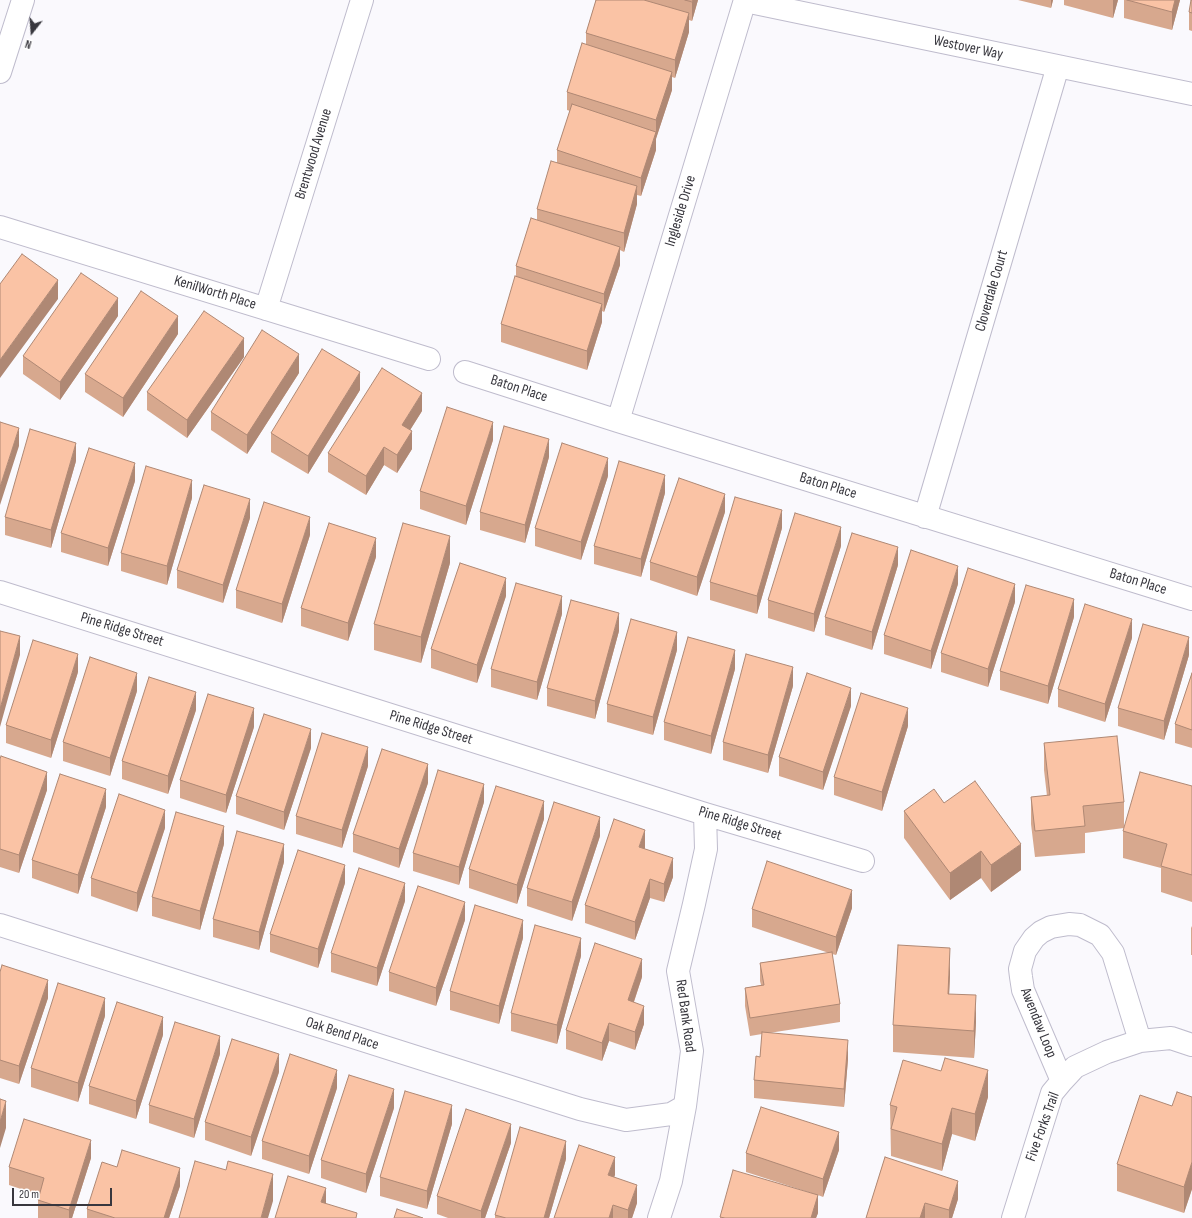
<!DOCTYPE html>
<style>
body{margin:0}
#map{position:relative;width:1192px;height:1218px;overflow:hidden;background:#faf9fd;font-family:"Sofia Sans Condensed",sans-serif}
canvas{display:block}
.north{position:absolute;left:12px;top:12px;width:40px;height:40px;-webkit-text-stroke:3px #fff;paint-order:stroke;rotate:197deg;font-size:11px;font-weight:700;line-height:16px;text-align:center;color:#38373e}
.north::after{content:'';display:block;margin:auto;width:14px;height:18px;background:#38373e;clip-path:polygon(50% 0,100% 100%,50% 72%,0 100%)}
.scale{position:absolute;left:12px;top:1188px;width:100px;height:18px;box-sizing:border-box;border:2px solid #38373e;border-top:0;padding-left:5px;font-size:12px;line-height:14px;white-space:nowrap;color:#38373e;-webkit-text-stroke:3px #fff;paint-order:stroke}
</style>
<div id="map">
<canvas width="1192" height="1218"></canvas>
<div class="north">N</div>
<div class="scale">20 m</div>
</div>
<script>
const ctx = document.querySelector('canvas').getContext('2d');
ctx.lineJoin = 'round';
function shape(rows) {
  const path = new Path2D();
  for (const r of rows) {
    path.moveTo(r[0], r[1]);
    for (let i = 2; i < r.length; i += 2) path.lineTo(r[i], r[i + 1]);
  }
  return path;
}
function trace(path, color, width, dash) {
  ctx.strokeStyle = color;
  ctx.lineWidth = width;
  ctx.lineCap = dash ? 'butt' : 'round';
  ctx.setLineDash(dash || []);
  ctx.stroke(path);
}
function fillPath(path, color) {
  ctx.fillStyle = color;
  ctx.fill(path, 'evenodd');
}
function drawText(font, color, halo, rows, align = 'center') {
  ctx.font = font + ' "Sofia Sans Condensed",sans-serif';
  ctx.lineWidth = 4;
  ctx.setLineDash([]);
  ctx.textBaseline = 'middle';
  ctx.strokeStyle = halo;
  ctx.fillStyle = color;
  for (const [text, x, y, turn = 0] of rows) {
    ctx.save();
    ctx.translate(x, y);
    ctx.rotate((+turn || 0) * Math.PI / 180);
    ctx.textAlign = isNaN(turn) ? turn : align;
    if (halo) ctx.strokeText(text, 0, 0);
    ctx.fillText(text, 0, 0);
    ctx.restore();
  }
}
const minor = shape([
 [745,1,1192,94],
 [0,72,23,0],
 [0,227,429,359],
 [266,309,362,0],
 [465,372,618,421,1192,599],
 [618,421,745,0],
 [925,517,1058,66],
 [0,592,705,814,863,861],
 [0,925,580,1109,626,1120,671,1114,685,1106],
 [1062,1081,1023,990,1021,977,1020,969,1025,951,1034,938,1041,932,1051,927,1069,924,1080,925,1100,935,1113,953,1140,1041],
 [659,1218,671,1181,685,1106,692,1051,678,971,694,904,706,849,705,814],
 [1013,1218,1052,1093,1062,1081,1075,1067,1107,1052,1140,1041,1171,1038,1192,1045]
]);
const wall = shape([
 [596,0,698,0,692,21,689,20,689,32,675,78,672,77,672,90,656,138,656,150,641,196,637,195,637,204,624,252,620,250,620,265,604,312,602,311,602,322,587,370,501,342,501,324,516,277,516,266,537,220,537,209,557,163,557,150,570,111,567,110,567,92,586,44,586,33],
 [1018,0,1053,0,1051,8],
 [1064,0,1118,0,1113,18,1064,5],
 [1124,0,1180,0,1172,30,1124,18],
 [1192,0,1192,31,1189,30,1189,12],
 [118,316,60,400,23,374,23,356],
 [178,334,123,417,85,392,85,374],
 [244,357,187,438,147,410,147,392],
 [299,373,247,454,211,430,211,412],
 [360,390,308,474,271,452,271,433],
 [422,411,410,430,412,449,397,473,384,465,366,495,328,472,328,453],
 [493,440,466,525,420,509,420,491],
 [549,457,525,543,480,530,480,512],
 [76,461,51,548,5,535,5,517],
 [608,476,581,560,535,546,535,528],
 [135,481,108,566,61,552,61,533],
 [665,493,641,577,594,564,594,546],
 [192,498,167,585,121,571,121,553],
 [725,512,697,596,650,580,650,562],
 [250,518,223,603,177,588,177,570],
 [782,528,757,614,710,600,710,582],
 [310,535,282,623,236,608,236,590],
 [841,546,814,632,768,618,768,600],
 [376,557,348,641,301,626,301,608],
 [450,563,421,663,374,650,374,624],
 [898,565,872,650,825,635,825,617],
 [958,584,931,669,884,654,884,635],
 [506,596,477,683,431,668,431,649],
 [1015,602,988,687,941,672,941,653],
 [562,614,537,700,491,687,491,669],
 [1074,617,1048,704,1000,690,1000,671],
 [619,631,595,719,547,706,547,688],
 [1132,638,1105,722,1058,707,1058,689],
 [677,650,653,735,607,722,607,704],
 [1189,655,1164,740,1118,726,1118,708],
 [735,669,711,754,664,740,664,722],
 [78,672,51,758,6,743,6,725],
 [1192,673,1192,748,1175,743,1175,724],
 [793,686,768,773,723,760,723,742],
 [137,691,110,776,63,761,63,742],
 [851,706,823,790,779,776,779,757],
 [196,710,168,794,122,779,122,761],
 [908,726,882,811,834,795,834,777],
 [254,727,226,813,180,798,180,780],
 [1044,743,1124,802,1124,828,1085,833,1085,853,1035,857,1031,824,1031,797,1047,796,1044,770],
 [311,748,284,830,236,814,236,796],
 [0,759,47,790,19,873,0,867],
 [368,766,342,848,296,834,296,816],
 [428,783,399,868,353,852,353,834],
 [1192,786,1192,902,1161,892,1161,868,1123,858,1123,831],
 [484,802,459,885,413,871,413,853],
 [944,803,1021,870,991,892,981,878,950,900,904,838,904,811],
 [106,807,78,894,32,878,32,860],
 [544,819,517,904,469,888,469,869],
 [165,828,137,912,91,896,91,878],
 [600,836,572,921,527,906,527,888],
 [224,844,200,930,152,916,152,897],
 [645,848,645,849,673,877,664,902,650,898,635,940,585,923,585,905],
 [284,862,259,950,213,937,213,919],
 [345,883,318,968,270,952,270,934],
 [405,901,377,986,331,972,331,953],
 [852,908,836,955,832,954,840,1004,840,1022,769,1033,848,1059,844,1107,754,1098,754,1080,760,1057,762,1034,750,1036,745,1006,745,988,761,985,760,981,760,963,829,953,752,927,752,909],
 [465,920,436,1006,389,991,389,972],
 [1192,926,1192,955,1191,955,1191,928],
 [523,938,499,1024,450,1010,450,991],
 [581,956,557,1044,511,1031,511,1013],
 [0,972,48,998,19,1084,0,1078],
 [950,975,949,994,976,1022,974,1058,893,1052,893,1025],
 [642,977,634,1002,644,1024,635,1050,609,1041,602,1061,566,1049,566,1030],
 [105,1016,78,1102,31,1087,31,1068],
 [163,1035,136,1119,89,1104,89,1086],
 [220,1054,194,1138,149,1123,149,1105],
 [279,1072,251,1156,205,1140,205,1122],
 [337,1088,309,1174,262,1159,262,1141],
 [988,1097,975,1141,952,1134,942,1171,891,1156,890,1105],
 [1192,1097,1192,1189,1184,1213,1117,1191,1117,1164,1172,1106],
 [394,1108,366,1193,321,1178,321,1160],
 [452,1124,427,1209,380,1196,380,1177],
 [511,1143,485,1218,448,1218,437,1214,437,1196],
 [839,1150,823,1197,818,1195,818,1213,816,1218,720,1218,720,1217,811,1193,746,1172,746,1153],
 [885,1157,958,1199,952,1218,866,1218],
 [91,1158,72,1218,38,1218,38,1200,39,1195,9,1185,9,1167],
 [566,1159,549,1218,495,1218,495,1215],
 [117,1167,180,1186,169,1218,87,1218,87,1209],
 [615,1175,614,1177,637,1203,632,1218,554,1218]
]);
const shadedWall = shape([
 [693,0,698,0,692,21,692,2],
 [1051,0,1053,0,1051,8],
 [1113,0,1118,0,1113,18],
 [1175,0,1180,0,1172,30,1172,12],
 [689,13,689,32,675,78,675,60],
 [672,72,672,90,656,139,656,120],
 [656,132,656,150,641,196,641,178],
 [637,186,637,204,624,252,624,233],
 [620,247,620,265,604,312,604,294],
 [58,280,58,299,0,378,0,360],
 [118,298,118,316,60,400,60,382],
 [602,304,602,322,587,370,587,351],
 [178,316,178,334,123,417,123,398],
 [244,338,244,357,187,438,187,420],
 [299,354,299,373,247,454,247,435],
 [360,372,360,390,308,474,308,456],
 [422,393,422,411,402,443,402,425],
 [493,422,493,440,466,525,466,506],
 [19,428,19,446,0,505,0,487],
 [412,431,412,449,397,473,397,455],
 [549,439,549,457,525,543,525,525],
 [76,443,76,461,51,548,51,530],
 [384,447,384,465,366,495,366,476],
 [608,458,608,476,581,560,581,542],
 [135,463,135,481,108,566,108,548],
 [665,475,665,493,641,577,641,559],
 [192,480,192,498,167,585,167,566],
 [725,494,725,512,697,596,697,577],
 [250,499,250,518,223,603,223,585],
 [782,510,782,528,757,614,757,596],
 [310,517,310,535,282,623,282,604],
 [841,527,841,546,814,632,814,614],
 [450,536,450,563,421,663,421,637],
 [376,538,376,557,348,641,348,623],
 [898,547,898,565,872,650,872,632],
 [958,566,958,584,931,669,931,651],
 [506,578,506,596,477,683,477,665],
 [1015,584,1015,602,988,687,988,669],
 [562,596,562,614,537,700,537,682],
 [1074,599,1074,617,1048,704,1048,686],
 [619,613,619,631,595,719,595,701],
 [1132,619,1132,638,1105,722,1105,704],
 [677,632,677,650,653,735,653,717],
 [20,636,20,655,0,727,0,709],
 [1189,637,1189,655,1164,740,1164,721],
 [735,650,735,669,711,754,711,736],
 [78,654,78,672,51,758,51,740],
 [793,667,793,686,768,773,768,755],
 [137,673,137,691,110,776,110,758],
 [851,688,851,706,823,790,823,772],
 [196,692,196,710,168,794,168,776],
 [254,708,254,727,226,813,226,795],
 [908,708,908,726,882,811,882,792],
 [311,729,311,748,284,830,284,812],
 [368,747,368,766,342,848,342,830],
 [428,764,428,783,399,868,399,849],
 [47,772,47,790,19,873,19,855],
 [484,784,484,802,459,885,459,867],
 [106,789,106,807,78,894,78,875],
 [544,801,544,819,517,904,517,885],
 [165,810,165,828,137,912,137,893],
 [600,817,600,836,572,921,572,902],
 [224,826,224,844,200,930,200,911],
 [645,830,645,848,639,865,639,847],
 [284,844,284,862,259,950,259,932],
 [1021,844,1021,870,991,892,991,865],
 [981,851,981,878,950,900,950,873],
 [673,858,673,877,664,902,664,884],
 [345,865,345,883,318,968,318,949],
 [650,879,650,898,635,940,635,922],
 [405,883,405,901,377,986,377,968],
 [852,890,852,908,836,955,836,937],
 [465,902,465,920,436,1006,436,988],
 [523,920,523,938,499,1024,499,1006],
 [581,938,581,956,557,1044,557,1025],
 [950,948,950,975,948,1020,948,994],
 [642,959,642,977,628,1019,628,1000],
 [48,980,48,998,19,1084,19,1066],
 [976,995,976,1022,974,1058,974,1031],
 [105,998,105,1016,78,1102,78,1083],
 [644,1006,644,1024,635,1050,635,1032],
 [163,1017,163,1035,136,1119,136,1101],
 [609,1023,609,1041,602,1061,602,1043],
 [220,1036,220,1054,194,1138,194,1119],
 [848,1040,848,1059,844,1107,844,1089],
 [279,1054,279,1072,251,1156,251,1137],
 [337,1070,337,1088,309,1174,309,1156],
 [988,1070,988,1097,975,1141,975,1114],
 [394,1089,394,1108,366,1193,366,1174],
 [6,1101,6,1128,0,1148,0,1122],
 [452,1105,452,1124,427,1209,427,1191],
 [952,1108,952,1134,942,1171,942,1144],
 [511,1124,511,1143,485,1218,481,1218,481,1211],
 [839,1132,839,1150,823,1197,823,1179],
 [91,1140,91,1158,72,1218,69,1218,69,1210],
 [566,1141,566,1159,549,1218,544,1218],
 [615,1157,615,1175,608,1193,608,1175],
 [1192,1162,1192,1189,1184,1213,1184,1187],
 [180,1168,180,1186,169,1218,164,1218],
 [273,1174,273,1201,268,1218,261,1218],
 [958,1181,958,1199,952,1218,949,1218,949,1210],
 [637,1185,637,1203,632,1218,628,1218,628,1210],
 [326,1188,326,1215,321,1202],
 [818,1195,818,1213,816,1218,811,1218],
 [925,1203,925,1218,920,1218],
 [613,1205,613,1218,609,1218]
]);
const building = shape([
 [596,0,644,0,689,13,675,60,586,33,596,0],
 [685,0,693,0,692,2,685,0],
 [1127,0,1175,0,1172,12,1127,0],
 [1191,0,1192,0,1192,13,1189,12,1191,0],
 [582,43,672,72,656,120,567,92,582,43],
 [572,104,656,132,641,178,557,150,572,104],
 [551,161,637,186,624,233,537,209,551,161],
 [531,218,620,247,604,294,516,266,531,218],
 [22,254,58,280,0,360,0,284,22,254],
 [81,273,118,298,60,382,23,356,81,273],
 [515,276,602,304,587,351,501,324,515,276],
 [141,291,178,316,123,398,85,374,141,291],
 [204,311,244,338,187,420,147,392,204,311],
 [262,330,299,354,247,435,211,412,262,330],
 [322,349,360,372,308,456,271,433,322,349],
 [382,368,422,393,402,425,412,431,397,455,384,447,366,476,328,453,382,368],
 [447,407,493,422,466,506,420,491,447,407],
 [0,422,19,428,0,487,0,422],
 [504,426,549,439,525,525,480,512,504,426],
 [30,429,76,443,51,530,5,517,30,429],
 [562,443,608,458,581,542,535,528,562,443],
 [89,448,135,463,108,548,61,533,89,448],
 [619,461,665,475,641,559,594,546,619,461],
 [146,466,192,480,167,566,121,553,146,466],
 [679,478,725,494,697,577,650,562,679,478],
 [204,485,250,499,223,585,177,570,204,485],
 [735,497,782,510,757,596,710,582,735,497],
 [264,502,310,517,282,604,236,590,264,502],
 [795,513,841,527,814,614,768,600,795,513],
 [329,523,376,538,348,623,301,608,329,523],
 [403,523,450,536,421,637,374,624,403,523],
 [852,533,898,547,872,632,825,617,852,533],
 [911,550,958,566,931,651,884,635,911,550],
 [460,563,506,578,477,665,431,649,460,563],
 [968,568,1015,584,988,669,941,653,968,568],
 [516,583,562,596,537,682,491,669,516,583],
 [1026,585,1074,599,1048,686,1000,671,1026,585],
 [571,600,619,613,595,701,547,688,571,600],
 [1085,604,1132,619,1105,704,1058,689,1085,604],
 [631,619,677,632,653,717,607,704,631,619],
 [1143,624,1189,637,1164,721,1118,708,1143,624],
 [0,631,20,636,0,709,0,631],
 [688,637,735,650,711,736,664,722,688,637],
 [33,640,78,654,51,740,6,725,33,640],
 [746,654,793,667,768,755,723,742,746,654],
 [90,657,137,673,110,758,63,742,90,657],
 [807,673,851,688,823,772,779,757,807,673],
 [1192,673,1192,730,1175,724,1192,673],
 [149,677,196,692,168,776,122,761,149,677],
 [861,693,908,708,882,792,834,777,861,693],
 [208,694,254,708,226,795,180,780,208,694],
 [264,714,311,729,284,812,236,796,264,714],
 [322,733,368,747,342,830,296,816,322,733],
 [1117,736,1124,802,1083,806,1085,826,1035,831,1031,797,1050,795,1044,743,1117,736],
 [382,749,428,764,399,849,353,834,382,749],
 [1,756,47,772,19,855,0,849,0,759,1,756],
 [438,770,484,784,459,867,413,853,438,770],
 [1140,772,1192,786,1192,875,1161,866,1167,844,1123,831,1140,772],
 [60,774,106,789,78,875,32,860,60,774],
 [975,781,1021,844,991,865,981,851,950,873,904,811,934,789,944,803,975,781],
 [496,786,544,801,517,885,469,869,496,786],
 [119,794,165,810,137,893,91,878,119,794],
 [554,802,600,817,572,902,527,888,554,802],
 [176,812,224,826,200,911,152,897,176,812],
 [614,819,645,830,639,847,673,858,664,884,650,879,635,922,585,905,614,819],
 [237,831,284,844,259,932,213,919,237,831],
 [298,850,345,865,318,949,270,934,298,850],
 [767,861,852,890,836,937,752,909,767,861],
 [359,868,405,883,377,968,331,953,359,868],
 [418,886,465,902,436,988,389,972,418,886],
 [475,905,523,920,499,1006,450,991,475,905],
 [535,925,581,938,557,1025,511,1013,535,925],
 [595,943,642,959,628,1000,644,1006,635,1032,609,1023,602,1043,566,1030,595,943],
 [898,945,950,948,948,994,976,995,974,1031,893,1025,898,945],
 [832,952,840,1004,750,1018,745,988,764,985,760,963,832,952],
 [2,965,48,980,19,1066,0,1060,0,972,2,965],
 [58,983,105,998,78,1083,31,1068,58,983],
 [117,1002,163,1017,136,1101,89,1086,117,1002],
 [175,1022,220,1036,194,1119,149,1105,175,1022],
 [762,1032,848,1040,844,1089,754,1080,756,1056,760,1057,762,1032],
 [232,1039,279,1054,251,1137,205,1122,232,1039],
 [290,1054,337,1070,309,1156,262,1141,290,1054],
 [945,1058,988,1070,975,1114,952,1108,942,1144,891,1129,897,1107,890,1105,903,1060,941,1071,945,1058],
 [349,1075,394,1089,366,1174,321,1160,349,1075],
 [405,1091,452,1105,427,1191,380,1177,405,1091],
 [1177,1092,1192,1097,1192,1162,1184,1187,1117,1164,1140,1095,1172,1106,1177,1092],
 [0,1099,6,1101,0,1122,0,1099],
 [761,1107,839,1132,823,1179,746,1153,761,1107],
 [466,1109,511,1124,481,1211,437,1196,466,1109],
 [24,1119,91,1140,69,1210,38,1200,44,1178,9,1167,24,1119],
 [520,1127,566,1141,544,1218,506,1218,495,1215,520,1127],
 [579,1145,615,1157,608,1175,637,1185,628,1210,613,1205,609,1218,554,1218,579,1145],
 [122,1150,180,1168,164,1218,115,1218,87,1209,102,1162,117,1167,122,1150],
 [885,1157,958,1181,949,1210,925,1203,920,1218,866,1218,885,1157],
 [195,1161,226,1170,228,1161,273,1174,261,1218,179,1218,195,1161],
 [733,1170,818,1195,811,1218,725,1218,720,1217,733,1170],
 [288,1176,326,1188,321,1202,357,1213,356,1218,275,1218,288,1176],
 [397,1209,423,1218,394,1218,397,1209]
]);
const streetNames = [
 ["Westover Way",968,48,12],
 ["Brentwood Avenue",314,154,-73],
 ["Ingleside Drive",681,211,-73],
 ["Cloverdale Court",992,291,-74],
 ["KenilWorth Place",215,293,17],
 ["Baton Place",519,389,18],
 ["Baton Place",828,486,17],
 ["Baton Place",1138,582,17],
 ["Pine Ridge Street",122,630,17],
 ["Pine Ridge Street",431,728,17],
 ["Pine Ridge Street",740,824,17],
 ["Red Bank Road",685,1016,82],
 ["Awendaw Loop",1038,1023,68],
 ["Oak Bend Place",342,1034,18],
 ["Five Forks Trail",1043,1127,-70]
];
trace(minor, '#bfbccd', 24);
trace(minor, '#fff', 22);
fillPath(wall, '#d7a88e');
fillPath(shadedWall, '#af8874');
fillPath(building, '#fac3a5');
trace(building, '#af8874', 1);
drawText('15px', '#38373e', '#fff', streetNames);
</script>
